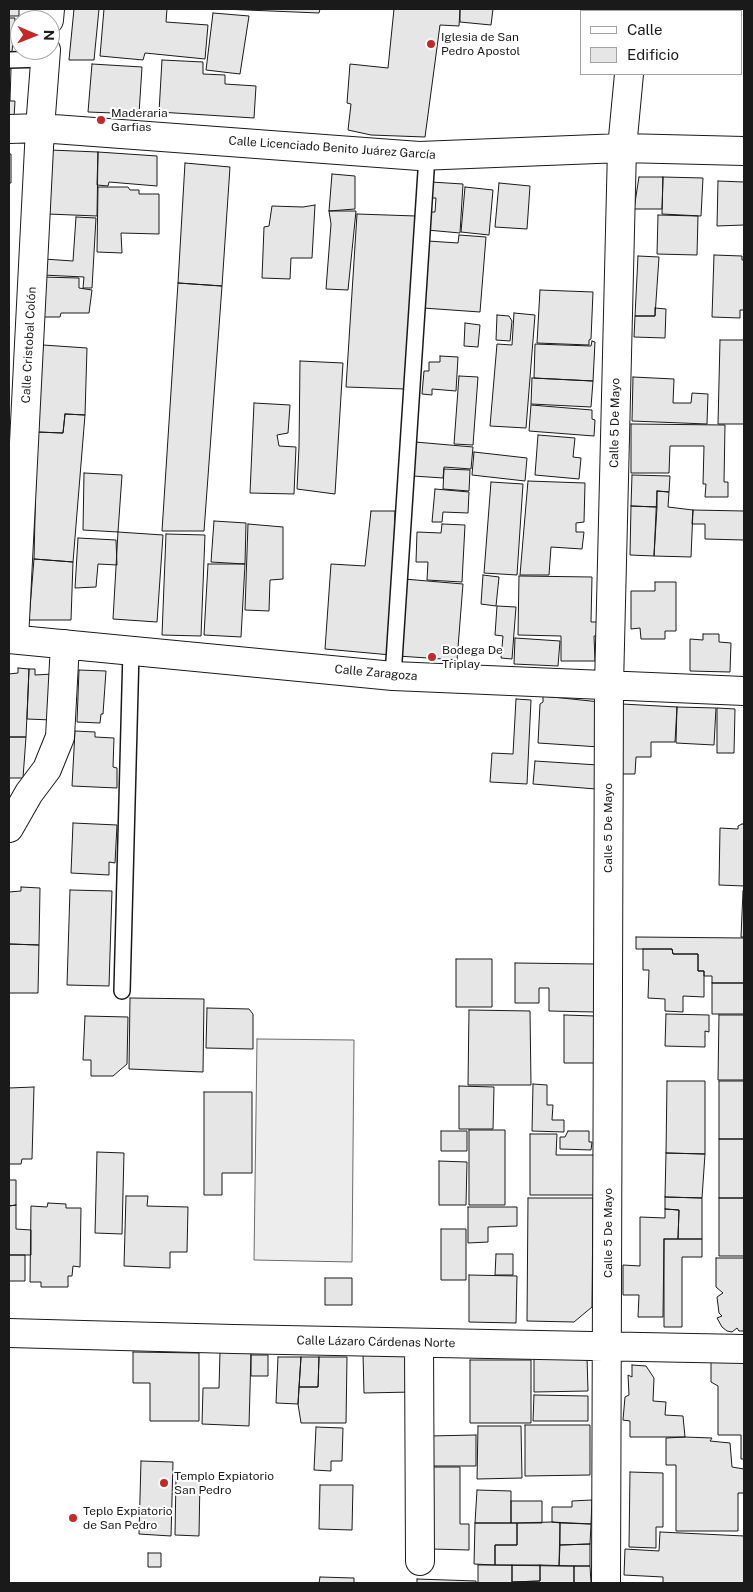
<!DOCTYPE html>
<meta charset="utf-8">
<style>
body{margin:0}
#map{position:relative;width:753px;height:1592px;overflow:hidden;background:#fff;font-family:"Public Sans",sans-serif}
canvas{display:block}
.frame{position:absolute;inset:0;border:10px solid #1a1a1a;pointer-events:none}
.legend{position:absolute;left:580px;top:10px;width:162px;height:65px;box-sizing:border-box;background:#fff;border:1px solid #a3a3a3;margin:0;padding:6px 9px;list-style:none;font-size:15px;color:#1a1a1a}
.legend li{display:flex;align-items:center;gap:10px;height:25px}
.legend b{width:25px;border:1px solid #a3a3a3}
.north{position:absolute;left:10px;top:10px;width:50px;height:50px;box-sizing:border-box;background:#fff;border:1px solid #a3a3a3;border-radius:50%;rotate:91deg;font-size:14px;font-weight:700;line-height:20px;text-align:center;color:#1a1a1a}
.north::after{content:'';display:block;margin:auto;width:18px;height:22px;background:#c62828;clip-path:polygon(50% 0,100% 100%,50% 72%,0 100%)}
</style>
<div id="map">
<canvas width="753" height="1592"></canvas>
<div class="frame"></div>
<ul class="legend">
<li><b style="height:6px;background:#fff"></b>Calle</li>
<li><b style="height:14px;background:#e6e6e6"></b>Edificio</li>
</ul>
<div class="north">N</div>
</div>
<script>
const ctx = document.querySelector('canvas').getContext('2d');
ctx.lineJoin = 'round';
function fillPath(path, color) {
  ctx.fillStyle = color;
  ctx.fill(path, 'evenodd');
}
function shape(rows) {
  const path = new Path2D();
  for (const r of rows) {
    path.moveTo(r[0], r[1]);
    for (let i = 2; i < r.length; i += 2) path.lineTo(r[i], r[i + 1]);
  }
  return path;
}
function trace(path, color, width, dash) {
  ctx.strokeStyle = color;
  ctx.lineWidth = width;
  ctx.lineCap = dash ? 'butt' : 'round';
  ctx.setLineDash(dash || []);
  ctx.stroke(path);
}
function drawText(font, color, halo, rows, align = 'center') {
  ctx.font = font + ' "Public Sans",sans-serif';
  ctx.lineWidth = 4;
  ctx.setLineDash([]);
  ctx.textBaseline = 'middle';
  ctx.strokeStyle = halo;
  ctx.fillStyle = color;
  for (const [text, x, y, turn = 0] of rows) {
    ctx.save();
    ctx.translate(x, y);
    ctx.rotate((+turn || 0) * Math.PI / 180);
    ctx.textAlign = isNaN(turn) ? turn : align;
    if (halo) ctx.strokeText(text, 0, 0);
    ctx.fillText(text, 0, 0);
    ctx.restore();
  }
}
const built = shape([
 [257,1039,354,1040,352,1262,254,1260,257,1039]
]);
const building = shape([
 [9,9,19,9,19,16,9,16,9,9],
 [74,9,99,9,94,60,69,60,74,9],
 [104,9,167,9,166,22,208,25,205,59,145,53,143,60,100,56,104,9],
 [222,9,320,9,319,13,222,9],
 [394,9,460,9,459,26,440,25,425,137,371,135,348,130,351,104,347,103,350,64,388,68,394,9],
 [460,9,493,9,491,25,460,22,460,9],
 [213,13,249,16,240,74,206,70,213,13],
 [9,18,15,18,12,52,9,52,9,18],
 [162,60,203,62,203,74,225,75,225,84,256,86,254,118,159,112,162,60],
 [92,64,142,67,139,114,88,112,92,64],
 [9,69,11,69,10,101,15,101,14,118,9,118,9,69],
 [50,150,98,152,97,216,48,214,50,150],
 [98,152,157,156,157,186,109,182,108,186,97,185,98,152],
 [9,154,11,154,11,183,9,183,9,154],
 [185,163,230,167,222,286,178,283,185,163],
 [332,174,355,176,355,209,329,211,332,174],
 [639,177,663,177,662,209,634,209,639,177],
 [663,177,703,178,701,216,662,214,663,177],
 [718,181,744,182,744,225,717,226,718,181],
 [431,182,463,184,460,233,427,230,429,212,435,212,436,198,430,198,431,182],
 [499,183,530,186,527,229,495,227,499,183],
 [98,187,128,187,130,190,139,190,139,194,159,194,159,234,121,233,122,253,97,252,98,187],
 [465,187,493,190,489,235,461,232,465,187],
 [315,205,312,258,291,258,290,279,262,278,264,227,269,226,272,206,303,207,315,205],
 [329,211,356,211,348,290,326,289,331,224,329,211],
 [357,214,416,216,405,389,346,387,357,214],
 [658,215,698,216,697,255,657,254,658,215],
 [76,217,96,218,92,288,83,288,84,277,43,275,44,259,73,261,76,217],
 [459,235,486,237,480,312,423,308,428,241,458,243,459,235],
 [714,255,742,256,742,260,744,260,744,310,740,310,740,318,712,317,714,255],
 [638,256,659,257,655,316,635,316,638,256],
 [42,277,79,278,79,288,92,290,89,313,61,313,60,317,41,317,42,277],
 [178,283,222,286,204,531,162,531,178,283],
 [540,290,593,292,591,339,589,340,589,345,537,343,540,290],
 [655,308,666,309,665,338,634,337,635,316,655,316,655,308],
 [514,313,535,315,526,428,490,426,497,344,512,345,514,313],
 [497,315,509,316,512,321,510,341,496,340,497,315],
 [465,323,480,325,478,347,464,346,465,323],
 [720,340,744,340,744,424,718,424,720,340],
 [592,341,595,342,593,381,534,378,535,344,591,346,592,341],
 [43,345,87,348,85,415,65,414,63,433,37,432,43,345],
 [440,356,458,357,456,391,432,389,432,395,422,394,424,371,429,371,429,362,440,362,440,356],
 [300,361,343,363,335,494,297,489,299,447,300,361],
 [459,376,478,377,473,445,454,444,459,376],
 [633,377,674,379,673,403,691,403,692,393,708,394,707,424,632,421,633,377],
 [532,378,593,381,591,407,531,404,532,378],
 [254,403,290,405,288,433,277,435,279,446,296,447,294,494,250,493,254,403],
 [531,405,592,410,592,419,595,420,594,436,529,431,531,405],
 [65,414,85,415,73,562,34,559,37,432,63,433,65,414],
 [631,424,725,425,724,482,728,482,728,497,705,497,706,484,703,484,704,446,670,446,669,473,631,473,631,424],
 [538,435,575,438,573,457,581,458,579,479,535,475,538,435],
 [415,442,473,447,471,469,444,467,443,478,413,476,415,442],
 [474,452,527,458,525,481,472,475,474,452],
 [444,469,470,470,469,491,443,489,444,469],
 [84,473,122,475,118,532,83,530,84,473],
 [632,475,670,476,669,492,657,491,657,507,631,506,632,475],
 [528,481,585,483,584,522,576,523,576,532,584,532,582,549,551,547,549,575,520,575,528,481],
 [491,482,523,484,517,575,484,573,491,482],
 [435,489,469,492,468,513,443,512,442,522,432,522,435,489],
 [657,491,669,492,668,507,693,510,691,557,654,556,657,491],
 [631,506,657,507,654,556,630,555,631,506],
 [693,510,744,511,744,540,705,539,705,524,692,524,693,510],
 [371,511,395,511,391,655,325,649,331,564,365,566,371,511],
 [214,521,246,523,245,564,211,562,214,521],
 [248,524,283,527,283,579,270,580,269,611,245,610,248,524],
 [442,524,465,525,462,582,427,580,428,562,416,562,417,532,441,533,442,524],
 [118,532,163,535,157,622,113,619,118,532],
 [166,534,205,535,201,636,162,635,166,534],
 [78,538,116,540,117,565,98,564,96,587,75,588,78,538],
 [34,559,73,562,71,620,29,620,34,559],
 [208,564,245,564,241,637,204,635,208,564],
 [483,575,499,577,496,606,481,604,483,575],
 [519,576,592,577,591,622,603,622,603,636,594,636,595,661,561,661,561,636,518,635,519,576],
 [404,579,463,584,457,660,398,656,404,579],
 [655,582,676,582,676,631,665,631,665,639,641,639,640,628,631,629,631,591,655,591,655,582],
 [497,606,516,607,512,659,501,658,503,636,495,635,497,606],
 [703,634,719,634,719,642,731,643,730,672,690,671,690,639,703,640,703,634],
 [515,638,560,641,558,666,514,664,515,638],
 [18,668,29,669,26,737,9,737,9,674,18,673,18,668],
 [29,669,35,669,35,675,53,674,52,720,27,719,29,669],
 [79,670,106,671,103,714,101,714,100,723,77,722,79,670],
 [543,696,600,702,600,747,538,743,540,704,543,702,543,696],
 [516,699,531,700,527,784,490,782,492,753,513,754,516,699],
 [622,704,677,707,675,742,651,742,651,757,636,757,635,774,621,774,622,704],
 [677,707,716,708,714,745,676,743,677,707],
 [717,708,735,709,734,753,717,753,717,708],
 [75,731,95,732,95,737,114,738,113,767,117,768,117,788,72,786,75,731],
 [9,737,26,737,23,778,9,778,9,737],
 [535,761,598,765,596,789,533,784,535,761],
 [73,823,117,825,115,863,109,862,109,875,71,873,73,823],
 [742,824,744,824,744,886,719,885,720,828,738,829,738,826,742,824],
 [21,887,40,888,39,945,9,944,9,892,21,891,21,887],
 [70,890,112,891,109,986,67,985,70,890],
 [743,891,744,891,744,937,741,937,743,891],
 [636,937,744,938,744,983,712,983,712,976,704,976,704,971,698,971,698,954,673,954,672,949,636,949,636,937],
 [9,944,39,945,38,993,9,993,9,944],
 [643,949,672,949,673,954,698,954,698,971,704,971,704,997,683,996,683,1012,665,1011,665,999,648,998,649,970,643,970,643,949],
 [456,959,492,959,492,1007,456,1007,456,959],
 [515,963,595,964,594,1012,549,1011,549,988,539,988,539,1003,515,1003,515,963],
 [712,983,744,983,744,1014,712,1014,712,983],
 [130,998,204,999,203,1072,129,1069,130,998],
 [207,1008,249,1009,253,1014,253,1049,206,1048,207,1008],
 [469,1010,530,1011,531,1085,468,1085,469,1010],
 [666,1014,709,1015,709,1032,705,1031,705,1047,665,1046,666,1014],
 [564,1015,595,1016,595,1063,564,1063,564,1015],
 [719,1015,744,1015,744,1080,718,1080,719,1015],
 [85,1016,128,1017,127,1064,113,1076,91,1076,91,1060,83,1060,85,1016],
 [667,1081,705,1081,705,1154,666,1153,667,1081],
 [719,1081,744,1081,744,1139,719,1139,719,1081],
 [533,1084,547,1085,547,1105,553,1105,552,1120,564,1120,564,1132,532,1131,533,1084],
 [459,1086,494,1087,493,1129,459,1129,459,1086],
 [34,1087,32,1159,22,1159,21,1164,9,1164,9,1088,34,1087],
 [204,1092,252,1092,252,1173,222,1173,222,1195,204,1195,204,1092],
 [469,1130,505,1130,505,1205,469,1205,469,1130],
 [441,1131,467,1131,467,1151,441,1151,441,1131],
 [568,1131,589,1131,589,1142,592,1142,591,1150,560,1149,560,1137,565,1137,568,1131],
 [530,1134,557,1134,556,1155,594,1155,594,1195,530,1195,530,1134],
 [719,1139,744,1139,744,1198,719,1198,719,1139],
 [97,1152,124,1153,122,1234,95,1233,97,1152],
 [666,1153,705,1154,702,1198,665,1197,666,1153],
 [439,1161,467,1162,466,1205,439,1205,439,1161],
 [9,1180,16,1180,16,1205,9,1206,9,1180],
 [126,1196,148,1196,147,1206,188,1207,187,1252,170,1252,170,1268,124,1266,126,1196],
 [665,1197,702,1198,702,1239,678,1239,679,1210,665,1209,665,1197],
 [528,1198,593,1198,592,1307,574,1322,527,1321,528,1198],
 [719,1198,744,1198,744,1256,719,1256,719,1198],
 [48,1203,66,1204,66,1208,81,1208,80,1267,73,1266,72,1276,68,1276,68,1287,41,1287,41,1282,30,1282,31,1206,47,1207,48,1203],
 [16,1205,16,1229,31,1230,31,1255,9,1255,9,1206,16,1205],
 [468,1207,517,1207,517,1226,488,1227,488,1242,468,1243,468,1207],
 [665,1209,679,1210,678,1239,664,1239,663,1317,638,1317,639,1295,623,1295,623,1265,640,1266,640,1217,665,1218,665,1209],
 [441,1229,466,1229,466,1280,441,1280,441,1229],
 [664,1239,702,1239,702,1257,682,1257,682,1327,664,1327,664,1239],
 [496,1254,513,1254,513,1275,495,1275,496,1254],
 [9,1255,25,1255,25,1281,9,1281,9,1255],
 [716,1258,744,1258,744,1331,739,1331,737,1328,732,1332,727,1331,722,1327,717,1318,722,1316,719,1313,717,1297,723,1293,716,1287,716,1258],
 [469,1275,517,1276,516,1323,469,1322,469,1275],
 [325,1278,352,1278,352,1305,325,1305,325,1278],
 [133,1352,199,1353,199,1421,150,1421,150,1383,133,1383,133,1352],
 [220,1352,251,1353,249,1426,202,1424,203,1388,219,1388,220,1352],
 [363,1354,413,1354,413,1392,364,1393,363,1354],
 [251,1355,268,1355,268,1376,251,1376,251,1355],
 [278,1357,301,1357,298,1404,276,1403,278,1357],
 [301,1357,319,1357,318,1387,299,1387,301,1357],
 [319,1357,347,1357,346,1423,301,1423,298,1404,299,1387,318,1387,319,1357],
 [587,1357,588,1391,534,1392,534,1358,587,1357],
 [470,1360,531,1360,531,1423,470,1423,470,1360],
 [711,1361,744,1362,744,1459,741,1459,741,1435,718,1435,718,1386,711,1382,711,1361],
 [632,1365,646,1366,654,1378,653,1401,666,1402,665,1415,683,1416,685,1437,630,1437,630,1421,623,1420,625,1397,629,1395,628,1375,632,1377,632,1365],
 [534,1395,588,1396,588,1421,533,1421,534,1395],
 [525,1425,590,1425,590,1475,525,1476,525,1425],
 [478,1426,521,1426,522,1478,477,1479,478,1426],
 [316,1427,343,1428,342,1461,331,1461,331,1471,314,1470,316,1427],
 [476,1435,476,1466,429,1466,429,1436,476,1435],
 [685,1437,712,1438,710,1441,730,1443,732,1467,744,1469,744,1493,738,1493,738,1531,676,1531,676,1465,666,1465,666,1438,685,1437],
 [141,1461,173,1462,171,1536,139,1534,141,1461],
 [433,1467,460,1467,460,1524,469,1524,469,1550,432,1549,433,1467],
 [630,1472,663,1473,663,1527,656,1527,656,1548,629,1547,630,1472],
 [176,1477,200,1478,199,1536,175,1535,176,1477],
 [320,1485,353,1485,352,1530,319,1529,320,1485],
 [477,1490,511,1491,511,1523,475,1523,477,1490],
 [592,1500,591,1524,552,1522,552,1507,572,1507,572,1501,592,1500],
 [511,1501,542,1501,542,1523,511,1523,511,1501],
 [552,1522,560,1523,559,1566,495,1565,495,1545,517,1545,517,1523,552,1522],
 [475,1523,517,1523,517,1545,495,1545,495,1565,474,1564,475,1523],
 [560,1523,591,1524,590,1544,560,1545,560,1523],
 [660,1532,744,1536,744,1583,663,1583,663,1577,624,1575,625,1549,659,1551,660,1532],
 [590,1544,590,1566,559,1566,560,1545,590,1544],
 [148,1553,161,1553,161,1567,148,1567,148,1553],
 [478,1565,512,1565,512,1583,478,1583,478,1565],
 [512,1565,540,1565,540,1581,512,1582,512,1565],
 [540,1565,574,1566,574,1583,512,1583,512,1582,540,1581,540,1565],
 [574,1566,590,1566,591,1583,574,1583,574,1566],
 [320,1577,354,1578,354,1583,319,1583,320,1577],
 [417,1579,476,1581,476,1583,417,1583,417,1579]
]);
const service = shape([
 [9,60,46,59],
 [393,676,427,156],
 [122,991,131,651]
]);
const minor = shape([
 [635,11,635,9],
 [49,20,50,9],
 [9,129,40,128,419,156,622,148,744,151],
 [9,639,393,676,744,691],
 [14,639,40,128,46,50],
 [9,828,29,793,47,769,60,737,65,644],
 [9,1333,233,1339,744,1349],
 [419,1343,420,1561],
 [606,1583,609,686,622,148,629,74]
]);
const markers = [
 [431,44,5,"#c62828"],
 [101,120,5,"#c62828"],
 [432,657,5,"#c62828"],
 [164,1483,5,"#c62828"],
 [73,1518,5,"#c62828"]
];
const poiNames = [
 ["Iglesia de San",441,37],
 ["Pedro Apostol",441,51],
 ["Maderaria",111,113],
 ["Garfias",111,127],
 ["Bodega De",442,650],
 ["Triplay",442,664],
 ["Templo Expiatorio",174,1476],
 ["San Pedro",174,1490],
 ["Teplo Expiatorio",83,1511],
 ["de San Pedro",83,1525]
];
const streetNames = [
 ["Calle Licenciado Benito Juárez García",332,148,4],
 ["Calle Cristobal Colón",29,345,-87],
 ["Calle 5 De Mayo",615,423,-89],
 ["Calle Zaragoza",376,673,5],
 ["Calle 5 De Mayo",608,828,-90],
 ["Calle 5 De Mayo",608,1233,-90],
 ["Calle Lázaro Cárdenas Norte",376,1342,1]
];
fillPath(built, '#ededed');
trace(built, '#6a6a6a', 1);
fillPath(building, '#e6e6e6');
trace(building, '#1a1a1a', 1);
trace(service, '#1a1a1a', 18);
trace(minor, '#1a1a1a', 30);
trace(service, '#fff', 15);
trace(minor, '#fff', 28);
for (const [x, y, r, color] of markers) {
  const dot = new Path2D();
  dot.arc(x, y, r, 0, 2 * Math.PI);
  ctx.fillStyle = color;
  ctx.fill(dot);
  trace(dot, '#fff', 2);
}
drawText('12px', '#1a1a1a', '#fff', poiNames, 'left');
drawText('12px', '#1a1a1a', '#fff', streetNames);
</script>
